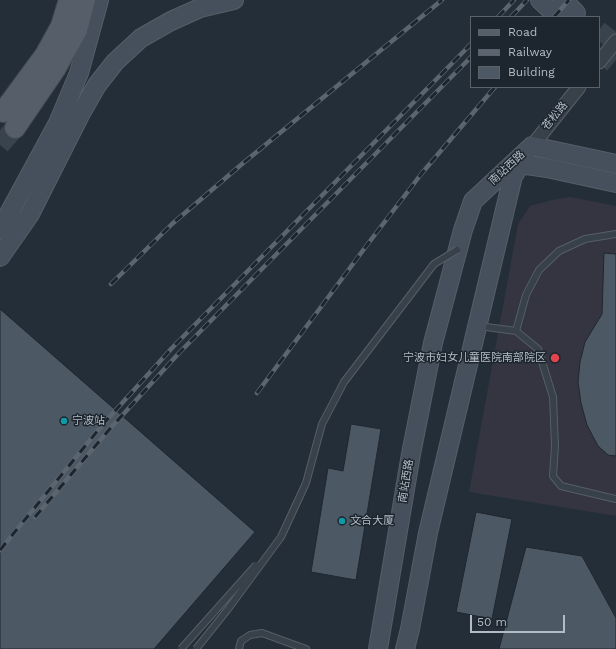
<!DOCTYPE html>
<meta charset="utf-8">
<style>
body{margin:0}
#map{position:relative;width:616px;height:649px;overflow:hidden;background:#242e39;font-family:"Work Sans",sans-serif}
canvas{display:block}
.legend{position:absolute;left:470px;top:16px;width:130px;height:72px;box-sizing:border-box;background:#1d252e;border:1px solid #59616a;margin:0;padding:5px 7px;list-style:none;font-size:12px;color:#b3bbc5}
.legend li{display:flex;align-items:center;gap:8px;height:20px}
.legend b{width:20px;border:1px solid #59616a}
.scale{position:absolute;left:470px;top:615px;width:95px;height:18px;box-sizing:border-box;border:2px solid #b3bbc5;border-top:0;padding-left:5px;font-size:12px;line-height:14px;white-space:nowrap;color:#b3bbc5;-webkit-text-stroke:3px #1d252e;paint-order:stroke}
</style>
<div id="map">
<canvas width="616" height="649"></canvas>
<ul class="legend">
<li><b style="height:5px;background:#565f69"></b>Road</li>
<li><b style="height:5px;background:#5a6570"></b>Railway</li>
<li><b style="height:11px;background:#4c5964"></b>Building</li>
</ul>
<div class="scale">50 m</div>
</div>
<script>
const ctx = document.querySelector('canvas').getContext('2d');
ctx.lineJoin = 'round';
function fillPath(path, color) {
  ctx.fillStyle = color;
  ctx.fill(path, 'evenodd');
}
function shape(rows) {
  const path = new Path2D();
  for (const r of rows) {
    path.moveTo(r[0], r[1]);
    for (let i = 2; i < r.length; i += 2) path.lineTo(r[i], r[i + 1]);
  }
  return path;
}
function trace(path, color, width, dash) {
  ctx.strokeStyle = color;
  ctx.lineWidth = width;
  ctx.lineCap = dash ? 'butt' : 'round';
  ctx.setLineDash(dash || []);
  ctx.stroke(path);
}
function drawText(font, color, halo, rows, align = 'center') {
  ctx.font = font + ' "Work Sans","Noto Sans SC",sans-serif';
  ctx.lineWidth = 3;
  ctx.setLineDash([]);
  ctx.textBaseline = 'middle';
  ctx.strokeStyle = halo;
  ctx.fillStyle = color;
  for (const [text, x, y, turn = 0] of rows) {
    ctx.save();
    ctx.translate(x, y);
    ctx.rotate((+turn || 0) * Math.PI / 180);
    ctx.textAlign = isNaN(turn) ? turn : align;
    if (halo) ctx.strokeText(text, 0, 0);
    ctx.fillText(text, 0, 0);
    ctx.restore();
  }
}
const medical = shape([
 [570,197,616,206,616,516,469,492,518,224,530,206,552,200]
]);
const building = shape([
 [604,253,616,254,616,456,608,455,598,446,587,425,581,403,578,382,580,362,585,342,602,314,604,253],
 [0,309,255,532,154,649,0,649,0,309],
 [351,424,381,429,356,580,311,572,328,468,343,471,351,424],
 [476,512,512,519,492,619,456,612,476,512],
 [526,547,582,556,616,618,616,649,499,649,526,547]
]);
const secondaryTunnel = shape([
 [599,30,616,43],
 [599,52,616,66]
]);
const primaryTunnel = shape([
 [0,145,15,128]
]);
const lane = shape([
 [479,326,516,331,538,349,553,397,555,446,553,476,561,486,616,499],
 [516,331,526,295,539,270,559,251,585,239,616,234],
 [239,649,241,641,250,635,262,633,306,649]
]);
const street = shape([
 [599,62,616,41],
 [532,146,579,87]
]);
const secondary = shape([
 [540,0,558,17],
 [563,0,576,13],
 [532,146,616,164],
 [520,164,547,168,616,183],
 [0,230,58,123,79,73,99,0],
 [0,257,30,214,81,113,97,85,115,62,141,38,171,21,200,8,234,0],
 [378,649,411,454,433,343,463,230,473,201,532,146],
 [405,649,410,629,428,533,513,176,522,162]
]);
const primary = shape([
 [3,112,45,55,61,26,69,0],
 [15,128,56,68,77,30,85,0]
]);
const rail = shape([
 [498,17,514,0],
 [511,17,527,0],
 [554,17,569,0],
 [111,284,172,224,242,164,442,0],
 [257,393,367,245,422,173,495,87],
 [35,517,108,431,179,353,471,57],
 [0,550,104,423,172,348,471,44]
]);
const laneBridge = shape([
 [181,649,256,565],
 [196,649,228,609,281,537,306,483,322,424,344,382,434,264,457,250]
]);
const markers = [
 [555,358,5,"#e0444e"],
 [64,421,4,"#0f9aa8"],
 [342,521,4,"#0f9aa8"]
];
const streetNames = [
 ["苍松路",555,116,-51],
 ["南站西路",507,168,-43],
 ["南站西路",406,481,-81]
];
const poiNames = [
 ["宁波市妇女儿童医院南部院区",546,358,"right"],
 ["宁波站",72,421],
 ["文合大厦",350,521]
];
fillPath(medical, '#343541');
fillPath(building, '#4c5964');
trace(building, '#1f2730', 1);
trace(secondaryTunnel, '#39434e', 18, [18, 9]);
trace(primaryTunnel, '#39434e', 20, [20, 10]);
trace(lane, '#565e67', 8);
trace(street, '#565e67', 15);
trace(secondary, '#565e67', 20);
trace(primary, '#414952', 22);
trace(lane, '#384049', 6);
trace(street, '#384049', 13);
trace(secondary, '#46505c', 18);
trace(primary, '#565f69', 20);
trace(rail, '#5a6570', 4.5);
trace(rail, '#1d252e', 3, [9]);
trace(laneBridge, '#565e67', 8, []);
trace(laneBridge, '#384049', 6);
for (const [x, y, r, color] of markers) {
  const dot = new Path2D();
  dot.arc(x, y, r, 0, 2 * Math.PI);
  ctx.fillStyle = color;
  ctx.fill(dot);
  trace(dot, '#1d252e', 1.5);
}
drawText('11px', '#b3bbc5', '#1d252e', streetNames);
drawText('11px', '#b3bbc5', '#1d252e', poiNames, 'left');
</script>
